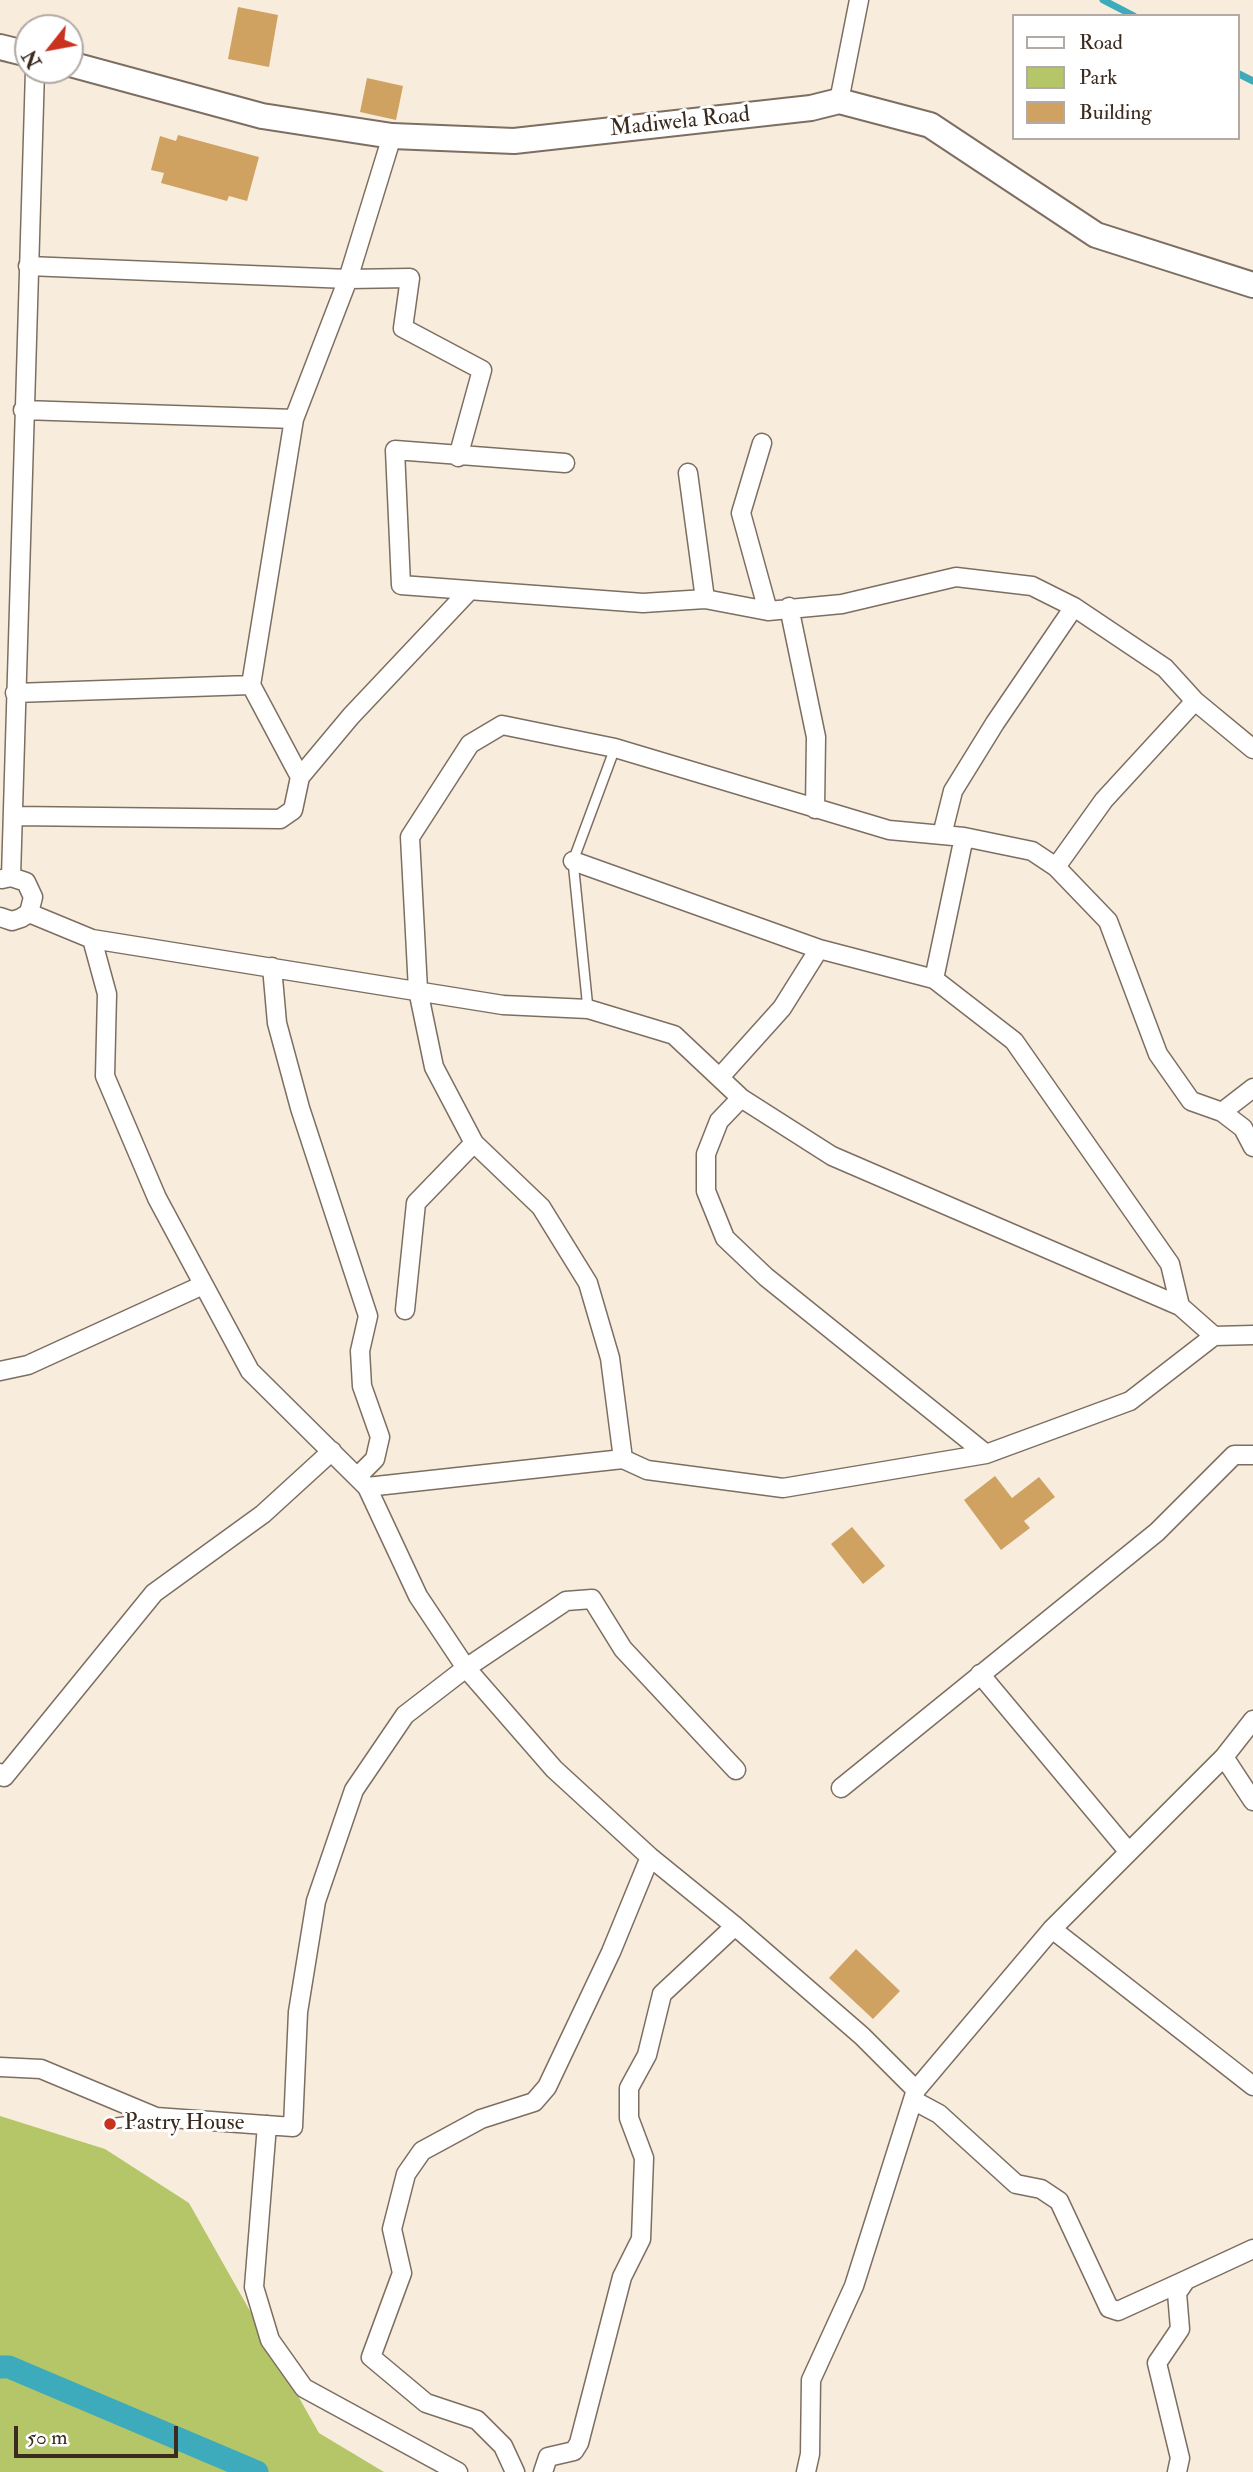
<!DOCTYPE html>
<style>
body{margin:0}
#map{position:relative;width:1253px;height:2472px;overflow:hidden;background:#f8eddd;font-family:"IM FELL Double Pica",serif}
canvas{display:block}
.legend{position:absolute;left:1012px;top:14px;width:228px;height:126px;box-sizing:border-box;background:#fff;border:2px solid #b1aaa5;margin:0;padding:9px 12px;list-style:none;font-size:21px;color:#3b2a1e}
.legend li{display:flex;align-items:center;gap:14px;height:35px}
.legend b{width:35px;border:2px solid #b1aaa5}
.north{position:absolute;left:14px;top:14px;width:70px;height:70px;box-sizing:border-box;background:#fff;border:2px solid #b1aaa5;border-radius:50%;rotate:239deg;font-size:19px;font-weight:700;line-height:28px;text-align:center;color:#3b2a1e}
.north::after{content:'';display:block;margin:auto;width:24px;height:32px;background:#c8321e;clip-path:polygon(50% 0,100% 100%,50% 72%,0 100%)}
.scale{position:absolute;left:14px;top:2426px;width:164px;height:32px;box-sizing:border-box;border:4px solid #3b2a1e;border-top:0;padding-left:9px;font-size:21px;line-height:24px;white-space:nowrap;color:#3b2a1e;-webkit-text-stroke:5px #fff;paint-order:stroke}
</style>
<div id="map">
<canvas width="1253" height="2472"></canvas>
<ul class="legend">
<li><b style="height:9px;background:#fff"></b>Road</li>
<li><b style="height:19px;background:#b5c669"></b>Park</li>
<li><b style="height:19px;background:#cfa262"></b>Building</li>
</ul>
<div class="north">N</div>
<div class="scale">50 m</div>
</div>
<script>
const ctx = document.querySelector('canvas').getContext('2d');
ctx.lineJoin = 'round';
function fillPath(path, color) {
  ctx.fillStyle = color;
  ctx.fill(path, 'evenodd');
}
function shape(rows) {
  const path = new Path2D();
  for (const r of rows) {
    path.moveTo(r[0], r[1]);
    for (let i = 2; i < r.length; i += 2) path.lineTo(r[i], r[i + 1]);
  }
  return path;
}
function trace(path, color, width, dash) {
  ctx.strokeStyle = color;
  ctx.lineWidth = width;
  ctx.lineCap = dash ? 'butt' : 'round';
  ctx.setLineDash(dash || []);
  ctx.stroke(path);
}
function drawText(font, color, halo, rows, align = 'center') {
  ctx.font = font + ' "IM FELL Double Pica",serif';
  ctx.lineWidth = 6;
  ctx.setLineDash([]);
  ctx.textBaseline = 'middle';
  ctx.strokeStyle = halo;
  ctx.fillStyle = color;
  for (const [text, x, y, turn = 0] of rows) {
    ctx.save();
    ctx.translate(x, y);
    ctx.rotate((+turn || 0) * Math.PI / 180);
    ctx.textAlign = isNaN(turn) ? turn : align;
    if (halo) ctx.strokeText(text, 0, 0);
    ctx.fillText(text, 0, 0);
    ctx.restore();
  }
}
const green = shape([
 [0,2116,105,2149,189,2203,319,2433,384,2472,0,2472]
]);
const stream = shape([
 [1103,0,1134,16],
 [1237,73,1253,81]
]);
const canal = shape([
 [0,2367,9,2367,257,2472]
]);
const building = shape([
 [238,7,278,15,269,67,228,59],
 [367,78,403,86,396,120,360,112],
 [178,135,259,157,247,201,229,196,227,201,161,183,164,173,151,170,160,136,176,141],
 [995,1476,1012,1498,1039,1477,1055,1497,1024,1521,1030,1528,1001,1550,964,1500],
 [852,1527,885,1566,863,1584,831,1544],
 [856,1949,900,1991,873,2019,829,1978]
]);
const lane = shape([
 [588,1009,573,861,615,748],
 [110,2124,150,2118]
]);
const street = shape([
 [839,101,859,0],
 [28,266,348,279,410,278,403,328,482,370,458,457],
 [23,410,294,419],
 [762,443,741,513,768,611],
 [565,463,395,450,401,585,643,603,705,599,768,611,842,604,956,577,1032,586,1074,607,1165,668,1195,701,1253,749],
 [688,473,705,599],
 [789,607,816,737,815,809],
 [15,693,251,685],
 [300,777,351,716,468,592],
 [13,816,280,819,293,810,300,777,251,685,294,419,348,279,392,136],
 [942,835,953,791,995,723,1074,607],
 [573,861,819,949,934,979,1014,1041,1170,1264,1180,1306],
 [1056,867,1104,800,1195,701],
 [11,877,35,70],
 [29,913,92,939,107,994,105,1076,157,1198,250,1371,367,1487,418,1596,466,1668,554,1769,650,1857,735,1926,862,2036,916,2090],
 [0,917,12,921,21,918,29,913,33,897,26,882,11,877,2,879],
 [92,939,503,1005,588,1009,674,1035,741,1098,832,1156,1180,1306,1214,1336,1253,1335],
 [272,967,277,1023,300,1108,368,1316,360,1351,362,1386,380,1437,375,1459,358,1476],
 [934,979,964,837],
 [720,1077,782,1008,819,949],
 [741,1098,719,1121,706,1154,706,1191,725,1238,766,1277,986,1454],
 [1222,1112,1253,1088],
 [405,1310,416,1203,474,1143],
 [0,1371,28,1365,203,1285],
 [623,1459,610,1358,588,1283,541,1207,474,1143,434,1067,418,990,410,837,470,744,502,725,615,748,889,830,964,837,1032,851,1056,867,1108,921,1158,1054,1191,1101,1222,1112,1243,1128,1253,1147],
 [367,1487,623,1459,647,1470,783,1488,986,1454,1130,1401,1214,1336],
 [980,1674,1128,1851],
 [1224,1757,1253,1801],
 [0,1773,4,1777,154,1593,263,1514,332,1451],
 [841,1788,1157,1532,1234,1455,1253,1455],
 [1052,1929,1253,2086],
 [0,2067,41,2069,156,2117,293,2127,298,2012,316,1901,354,1790,405,1715,466,1668,566,1601,592,1599,623,1649,736,1770],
 [913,2100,939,2114,1016,2184,1041,2189,1059,2201,1109,2308,1118,2311,1186,2280],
 [267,2125,254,2287,270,2340,304,2388,458,2472],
 [515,2472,503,2446,477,2420,426,2403,371,2357,402,2273,392,2229,406,2174,422,2151,481,2119,534,2102,547,2087,611,1952,650,1857],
 [543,2472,548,2457,574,2451,579,2443,622,2277,641,2239,644,2158,629,2118,629,2088,647,2055,662,1994,735,1926],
 [806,2472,810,2454,811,2380,854,2286,916,2090,1052,1929,1224,1757,1253,1720],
 [1177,2472,1180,2458,1157,2363,1180,2329,1177,2293,1186,2280,1253,2249]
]);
const secondary = shape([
 [0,47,28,54],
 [70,64,262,116,392,136,514,141,811,108,839,101,930,125,1096,235,1253,285]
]);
const markers = [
 [110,2124,7,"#c8321e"]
];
const streetNames = [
 ["Madiwela Road",680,123,-6]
];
const poiNames = [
 ["Pastry House",124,2124]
];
fillPath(green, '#b5c669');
trace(stream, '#3dabbb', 7);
trace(canal, '#3dabbb', 23);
fillPath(building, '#cfa262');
trace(lane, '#7d6e61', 12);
trace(street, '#7d6e61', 21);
trace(secondary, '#7d6e61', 28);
trace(lane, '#fff', 9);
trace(street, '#fff', 18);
trace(secondary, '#fff', 24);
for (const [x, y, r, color] of markers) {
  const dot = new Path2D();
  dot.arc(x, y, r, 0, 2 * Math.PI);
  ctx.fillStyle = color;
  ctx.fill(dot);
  trace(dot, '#fff', 2.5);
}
drawText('23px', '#3b2a1e', '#fff', streetNames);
drawText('23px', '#3b2a1e', '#fff', poiNames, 'left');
</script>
